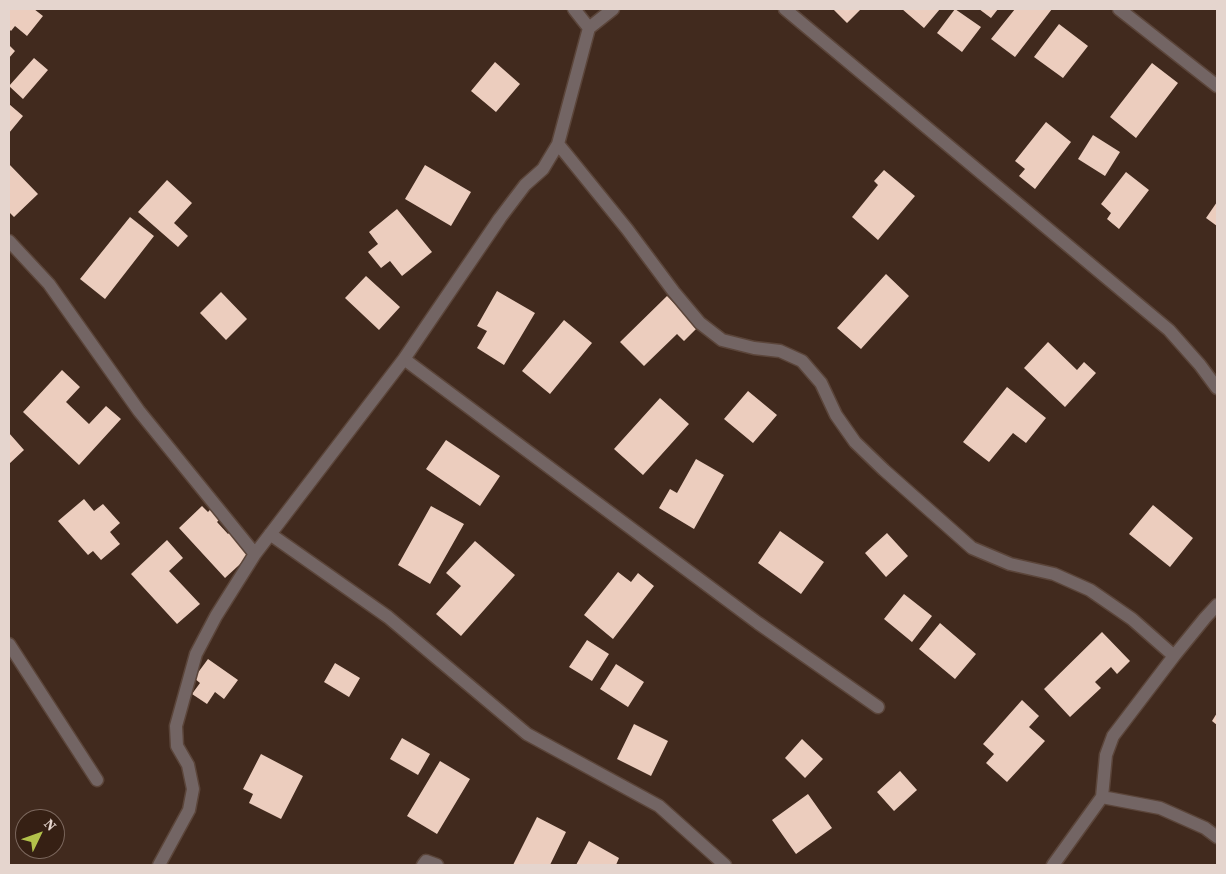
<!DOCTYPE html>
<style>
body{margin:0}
#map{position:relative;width:1226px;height:874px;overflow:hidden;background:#412a1e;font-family:"Source Serif 4",serif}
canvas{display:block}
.frame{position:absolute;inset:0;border:10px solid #e5d5ce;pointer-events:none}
.north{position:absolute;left:15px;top:809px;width:50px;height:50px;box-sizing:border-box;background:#362014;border:1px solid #7c685e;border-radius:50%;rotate:48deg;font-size:14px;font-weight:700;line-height:20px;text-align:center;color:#e5d5ce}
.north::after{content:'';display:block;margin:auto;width:18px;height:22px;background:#b3c24b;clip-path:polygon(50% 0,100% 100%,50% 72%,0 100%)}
</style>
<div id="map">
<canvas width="1226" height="874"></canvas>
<div class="frame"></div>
<div class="north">N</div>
</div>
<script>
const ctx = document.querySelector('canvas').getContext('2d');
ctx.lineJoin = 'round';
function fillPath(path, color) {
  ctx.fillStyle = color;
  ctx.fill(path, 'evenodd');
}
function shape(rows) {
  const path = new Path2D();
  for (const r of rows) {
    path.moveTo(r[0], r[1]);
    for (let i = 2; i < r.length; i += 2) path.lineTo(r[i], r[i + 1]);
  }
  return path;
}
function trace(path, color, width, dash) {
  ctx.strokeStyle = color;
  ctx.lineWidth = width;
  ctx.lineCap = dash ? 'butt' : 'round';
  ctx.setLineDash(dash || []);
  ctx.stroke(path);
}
const building = shape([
 [9,9,34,9,43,16,27,36,15,26,11,31,9,29],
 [833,9,861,9,847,23],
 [902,9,940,9,924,28],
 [955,9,981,27,962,52,937,33],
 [979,9,998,9,991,18],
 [1015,9,1052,9,1015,57,991,39],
 [1059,24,1088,46,1063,78,1034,57],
 [9,45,15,51,9,58],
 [34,58,48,70,23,99,9,86],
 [495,62,520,84,496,112,471,91],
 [1152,63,1178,83,1136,138,1110,117],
 [9,104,23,116,9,133],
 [1046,122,1071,142,1035,189,1019,176,1025,169,1015,161],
 [1093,135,1120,152,1105,176,1078,159],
 [9,164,38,194,14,217,9,212],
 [425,165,471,192,451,226,405,199],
 [884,170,915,196,878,240,852,217,878,185,874,181],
 [1126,172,1149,190,1119,229,1107,219,1111,213,1101,204],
 [167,180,192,203,174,223,188,236,178,247,138,212],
 [1217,202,1217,226,1206,218],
 [397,209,432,252,402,276,390,261,381,268,368,252,378,244,369,232],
 [130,217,154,236,105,299,80,279],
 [886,274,909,296,861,349,837,328],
 [366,276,400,307,379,330,345,298],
 [497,291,535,313,504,365,477,348,487,331,477,326],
 [221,292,247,319,226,340,200,313],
 [667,296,698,327,684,341,677,334,644,366,620,342],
 [564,320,592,343,550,394,522,371],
 [1048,342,1077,370,1084,362,1096,373,1065,407,1024,368],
 [62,370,80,387,66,402,89,424,106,406,121,419,79,465,23,412],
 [1007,387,1046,418,1026,443,1013,433,989,462,963,442],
 [748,391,777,415,753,443,724,419],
 [660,398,689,424,643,475,614,449],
 [9,433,24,450,9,464],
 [446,440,500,476,480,506,426,469],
 [696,459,724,475,694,529,659,508,670,489,677,493],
 [84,499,94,511,103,504,120,523,110,532,120,544,101,560,93,551,88,555,58,521],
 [215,504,225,514,217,522,228,534,237,526,250,555,225,578,179,528,202,506,208,512],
 [1153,505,1193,538,1170,567,1129,534],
 [431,506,464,524,430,584,398,565],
 [780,531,824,562,801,594,758,563],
 [887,533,908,556,886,577,865,553],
 [167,540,183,558,169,571,200,604,177,624,131,574],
 [475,541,515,575,461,636,436,614,461,586,446,573],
 [618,572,631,582,638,573,654,586,613,639,584,615],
 [904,594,932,616,912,642,884,619],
 [940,623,976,654,955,679,919,649],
 [1102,632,1130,661,1117,674,1111,667,1095,682,1101,688,1070,717,1044,689],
 [587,640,609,654,592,681,569,667],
 [208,659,238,680,224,699,215,692,207,704,192,694,200,683,194,678],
 [335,663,360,678,349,697,324,682],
 [616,664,644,682,628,707,600,689],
 [1022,700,1039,716,1029,727,1045,741,1007,782,986,763,994,754,983,744],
 [1217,713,1217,725,1212,721],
 [634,724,668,741,651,776,617,759],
 [402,738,430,754,418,775,390,759],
 [802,739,823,759,805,778,785,758],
 [261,754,303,776,281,819,249,803,253,794,243,789],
 [440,761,470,779,437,834,407,816],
 [900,771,917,790,894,811,877,792],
 [808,794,832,828,796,854,772,820],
 [537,817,566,832,550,865,513,865],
 [589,841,619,858,616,865,576,865]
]);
const minor = shape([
 [785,9,1169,330,1200,365,1217,388],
 [1119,9,1217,86],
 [589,28,613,9],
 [558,144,627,229,674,292,700,323,722,340,754,348,780,351,802,361,821,383,836,415,855,442,884,470,972,548,1010,564,1054,574,1090,590,1132,619,1174,656],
 [9,241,49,284,139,411,255,554],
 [404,359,758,623,878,707],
 [270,534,388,617,527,734,659,806,725,865],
 [9,644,97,780],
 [1102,797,1106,755,1113,736,1174,656,1205,618,1217,605],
 [159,865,189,810,193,789,188,765,177,746,176,726,196,654,216,616,255,554,404,359,500,218,525,185,543,169,558,144,589,28,574,9],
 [423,865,426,861,437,865],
 [1053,865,1102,797,1160,808,1205,828,1217,837]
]);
fillPath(building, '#eccdbe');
trace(minor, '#5b453a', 15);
trace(minor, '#736564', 12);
</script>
